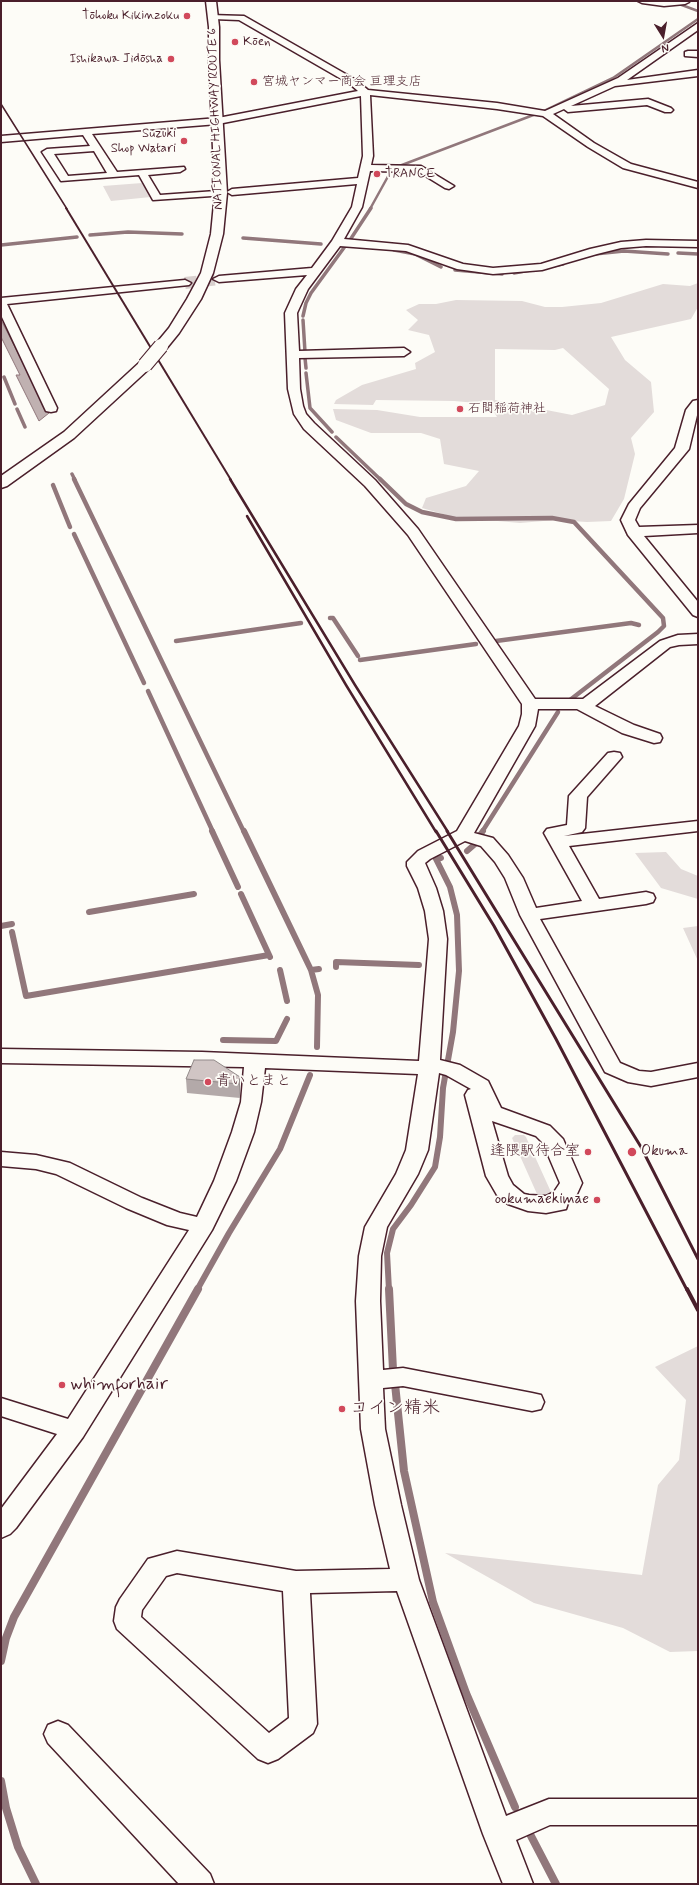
<!DOCTYPE html>
<meta charset="utf-8">
<style>
body{margin:0}
#map{position:relative;width:699px;height:1885px;overflow:hidden;background:#fdfcf7;font-family:Mynerve,sans-serif}
canvas{display:block}
.frame{position:absolute;inset:0;border:2px solid #4a1f2b;pointer-events:none}
.north{position:absolute;left:643px;top:16px;width:40px;height:40px;-webkit-text-stroke:3px #fdfcf7;paint-order:stroke;rotate:169deg;font-size:11px;font-weight:700;line-height:16px;text-align:center;color:#4a1f2b}
.north::after{content:'';display:block;margin:auto;width:14px;height:18px;background:#4a1f2b;clip-path:polygon(50% 0,100% 100%,50% 72%,0 100%)}
</style>
<div id="map">
<canvas width="699" height="1885"></canvas>
<div class="frame"></div>
<div class="north">N</div>
</div>
<script>
const ctx = document.querySelector('canvas').getContext('2d');
ctx.lineJoin = 'round';
function fillPath(path, color) {
  ctx.fillStyle = color;
  ctx.fill(path, 'evenodd');
}
function shape(rows) {
  const path = new Path2D();
  for (const r of rows) {
    path.moveTo(r[0], r[1]);
    for (let i = 2; i < r.length; i += 2) path.lineTo(r[i], r[i + 1]);
  }
  return path;
}
function trace(path, color, width, dash) {
  ctx.strokeStyle = color;
  ctx.lineWidth = width;
  ctx.lineCap = dash ? 'butt' : 'round';
  ctx.setLineDash(dash || []);
  ctx.stroke(path);
}
function drawText(font, color, halo, rows, align = 'center') {
  ctx.font = font + ' Mynerve,"Klee One",sans-serif';
  ctx.lineWidth = 3.5;
  ctx.setLineDash([]);
  ctx.textBaseline = 'middle';
  ctx.strokeStyle = halo;
  ctx.fillStyle = color;
  for (const [text, x, y, turn = 0] of rows) {
    ctx.save();
    ctx.translate(x, y);
    ctx.rotate((+turn || 0) * Math.PI / 180);
    ctx.textAlign = isNaN(turn) ? turn : align;
    if (halo) ctx.strokeText(text, 0, 0);
    ctx.fillText(text, 0, 0);
    ctx.restore();
  }
}
const green = shape([
 [142,183,151,197,111,201,103,186],
 [698,283,698,307,691,319,611,337,625,360,651,382,654,412,631,438,635,454,624,499,611,521,587,522,555,520,520,523,453,517,422,508,426,498,466,486,479,471,444,464,440,439,421,433,371,433,336,420,333,409,377,410,420,417,497,417,489,404,454,401,376,400,373,405,334,404,336,400,362,385,416,369,415,363,435,352,429,335,408,330,418,320,406,310,419,304,436,304,456,300,522,301,545,307,562,307,601,303,663,284,690,286],
 [563,348,609,389,605,405,572,415,495,400,495,349,555,350],
 [666,852,681,869,698,876,698,899,661,888,635,853],
 [698,926,698,961,683,928],
 [515,1135,524,1135,526,1137,551,1192,548,1194,544,1196,537,1194,512,1138],
 [698,1346,698,1651,670,1652,623,1628,534,1603,445,1553,642,1575,658,1485,679,1460,686,1400,655,1367]
]);
const water = shape([
 [1,320,49,413,39,421,16,375,20,375,1,337,1,320]
]);
const streamFar4 = shape([
 [679,4,698,11],
 [542,112,613,78,698,19],
 [394,168,536,114],
 [370,209,391,171]
]);
const streamFar3 = shape([
 [90,235,128,232,182,234],
 [243,238,321,244],
 [350,240,371,208],
 [1,245,77,237],
 [394,250,415,254,441,267],
 [678,253,698,254],
 [595,254,624,251,668,254],
 [455,270,502,274],
 [514,273,563,264],
 [303,316,306,303,311,293,346,245,352,246],
 [303,320,305,352],
 [305,358,306,368],
 [306,373,310,408,332,432],
 [4,377,15,404],
 [17,409,25,427],
 [336,437,381,480],
 [72,474,75,480]
]);
const streamFar2 = shape([
 [74,479,244,832],
 [380,479,406,504,422,512,456,519,552,518,574,522,663,618,664,626,658,632,570,700],
 [53,485,70,527],
 [74,534,144,683],
 [330,618,333,618,358,656],
 [176,641,301,623],
 [496,641,631,623,639,625],
 [360,660,476,644],
 [148,691,213,832],
 [482,832,558,712]
]);
const streamFar1 = shape([
 [212,831,238,887],
 [244,831,311,970,318,995,317,1047],
 [480,835,483,831],
 [467,851,475,844],
 [241,894,270,957],
 [89,912,194,894],
 [1,926,12,924],
 [12,932,26,996,269,955],
 [336,967,336,962,419,965],
 [280,970,287,1001],
 [311,970,319,969],
 [223,1040,276,1041,287,1019],
 [197,1290,229,1233,280,1149,310,1075],
 [389,1290,387,1253,393,1229,411,1205,435,1167,440,1137,443,1088,453,1032,459,971,457,915,450,887,436,859,441,858]
]);
const stream = shape([
 [389,1289,393,1370],
 [395,1384,404,1471,433,1602,466,1693,515,1807],
 [1,1661,6,1638,14,1617,198,1289],
 [1,1781,6,1808,18,1847,36,1884],
 [531,1836,556,1884]
]);
const minorTunnel = shape([
 [185,283,219,279]
]);
const minor = shape([
 [638,1,688,1,689,2,685,4,664,6,642,3,638,1],
 [210,15,244,16,356,80,368,90,497,103,545,111,618,78,698,23,698,30,627,80,698,70,698,76,615,86,571,106,648,99,671,108,673,110,671,112,665,112,647,105,568,112,564,109,553,114,594,143,631,164,698,182,698,188,623,168,588,147,543,116,497,109,370,95,373,156,371,165,421,166,454,186,449,189,445,188,419,172,370,171,362,207,344,239,408,245,463,264,493,268,541,264,590,249,621,242,646,240,698,241,698,247,646,246,621,248,597,254,542,270,493,274,457,269,406,251,340,246,308,289,297,313,299,351,404,348,410,352,404,356,299,358,300,389,303,406,306,414,314,423,375,480,418,529,535,699,583,699,660,641,678,635,698,634,698,644,679,645,670,647,595,706,634,725,660,734,662,738,660,742,654,743,622,733,577,709,538,709,535,726,474,833,493,838,508,855,523,878,536,908,582,901,544,833,547,829,567,825,569,796,608,753,614,752,620,753,622,757,587,797,585,828,582,832,564,836,698,821,698,831,569,846,599,899,646,892,653,894,655,898,653,902,646,904,540,919,620,1063,639,1071,651,1072,698,1063,698,1077,651,1086,628,1082,605,1072,520,915,505,878,495,862,481,846,465,841,430,859,425,863,436,888,443,911,447,939,440,1060,460,1065,488,1081,501,1108,550,1126,563,1139,582,1183,577,1194,568,1203,566,1209,546,1213,528,1211,508,1204,497,1195,486,1176,465,1095,468,1090,471,1089,446,1075,439,1073,428,1150,418,1174,387,1227,381,1256,380,1301,383,1370,403,1368,532,1393,541,1395,544,1402,541,1409,532,1411,403,1386,383,1388,385,1429,401,1505,419,1580,506,1816,549,1799,698,1799,698,1825,550,1825,516,1840,533,1884,503,1884,483,1834,397,1591,310,1593,317,1724,313,1733,278,1759,268,1763,258,1759,117,1629,114,1621,116,1607,120,1599,148,1559,177,1551,296,1571,390,1569,375,1505,361,1429,356,1301,359,1256,365,1227,396,1174,406,1150,418,1074,265,1068,261,1102,254,1132,236,1181,212,1230,83,1437,16,1528,10,1534,1,1538,1,1509,57,1434,1,1416,1,1398,68,1419,189,1230,167,1225,126,1208,56,1174,36,1169,1,1166,1,1152,36,1155,70,1163,142,1198,180,1213,197,1217,214,1181,232,1132,241,1102,244,1067,1,1063,1,1049,202,1052,419,1061,429,939,425,911,418,888,407,866,407,862,418,851,457,831,519,726,522,714,522,704,408,535,365,486,304,429,294,414,288,389,285,313,296,289,307,275,219,282,213,279,219,276,312,268,332,241,352,207,357,184,232,195,227,192,232,189,358,178,363,156,361,96,218,124,92,134,117,172,184,167,185,169,180,172,148,175,160,195,216,191,217,193,216,195,212,196,153,200,139,175,61,181,42,152,47,149,90,146,83,135,1,142,1,136,218,118,358,91,350,84,239,20,213,19,209,17,210,15],
 [94,151,107,173,68,176,54,154,94,151],
 [492,1121,536,1136,543,1143,560,1183,554,1192,546,1196,529,1195,524,1194,513,1185,508,1176,492,1121],
 [177,1573,283,1591,289,1718,269,1733,141,1617,142,1610,166,1576,177,1573],
 [688,51,698,51,698,57,685,56,685,52,688,51],
 [185,280,191,283,189,285,7,304,57,408,56,411,51,412,46,411,1,315,1,298,185,280],
 [698,400,698,411,689,449,640,508,635,520,639,527,698,525,698,533,644,536,698,602,698,617,693,615,628,535,621,520,629,504,675,448,686,410,693,401,698,400],
 [58,1721,68,1725,210,1874,214,1884,179,1884,48,1743,44,1734,48,1725,58,1721]
]);
const highway = shape([
 [206,1,216,1,219,27,219,60,227,193,223,234,213,273,201,299,179,333,166,349,161,350,156,349,154,346,169,328,187,299,201,273,211,234,215,193,209,60,209,27,206,1],
 [145,361,150,362,152,365,150,368,74,438,7,486,1,488,1,476,64,432,140,362,145,361]
]);
const railFar4 = shape([
 [1,104,67,209]
]);
const railFar3 = shape([
 [66,208,231,480]
]);
const railFar2 = shape([
 [230,479,355,685,448,832],
 [247,516,346,685,436,832]
]);
const railFar1 = shape([
 [436,831,494,926,556,1039,687,1290],
 [447,831,641,1147,698,1259]
]);
const rail = shape([
 [687,1289,698,1310]
]);
const highwayBridge = shape([
 [145,365,161,346]
]);
const wall = shape([
 [240,1077,240,1098,187,1093,186,1079]
]);
const shadedWall = shape([
 [240,1077,240,1098,239,1084]
]);
const building = shape([
 [194,1060,214,1060,240,1077,239,1084,186,1079,194,1060]
]);
const markers = [
 [187,16,4,"#d1495b"],
 [235,42,4,"#d1495b"],
 [171,59,4,"#d1495b"],
 [254,82,4,"#d1495b"],
 [184,141,4,"#d1495b"],
 [377,174,4,"#d1495b"],
 [460,409,4,"#d1495b"],
 [208,1082,4,"#d1495b"],
 [588,1152,4,"#d1495b"],
 [632,1152,5,"#d1495b"],
 [597,1200,4,"#d1495b"],
 [62,1385,4,"#d1495b"],
 [342,1409,4,"#d1495b"]
];
const farPoinames = [
 ["Tōhoku Kikinzoku",179,16,"right"],
 ["Kōen",243,42],
 ["Ishikawa Jidōsha",163,59,"right"],
 ["宮城ヤンマー商会 亘理支店",262,82],
 ["Suzuki",176,134,"right"],
 ["Shop Watari",176,149,"right"],
 ["TRANCE",385,174],
 ["石間稲荷神社",468,409]
];
const farStreetnames = [
 ["NATIONAL HIGHWAY ROUTE 6",216,119,-92]
];
const poiNames = [
 ["青いとまと",216,1082],
 ["逢隈駅待合室",580,1152,"right"],
 ["Okuma",641,1152],
 ["ookumaekimae",589,1200,"right"]
];
const nearPoinames = [
 ["whimforhair",70,1385],
 ["コイン精米",350,1409]
];
fillPath(green, '#e3dcda');
fillPath(water, '#c0b1b1');
trace(water, '#91777b', 1);
trace(streamFar4, '#91777b', 2.5);
trace(streamFar3, '#91777b', 3.5);
trace(streamFar2, '#91777b', 4.5);
trace(streamFar1, '#91777b', 6);
trace(stream, '#91777b', 8);
trace(minorTunnel, '#d9d0ce', 12, [12, 6]);
trace(minor, '#4a1f2b', 3);
trace(highway, '#4a1f2b', 3);
fillPath(minor, '#fdfcf7');
fillPath(highway, '#fdfcf7');
trace(railFar4, '#4a1f2b', 1.5);
trace(railFar3, '#4a1f2b', 2);
trace(railFar2, '#4a1f2b', 2.5);
trace(railFar1, '#4a1f2b', 3);
trace(rail, '#4a1f2b', 4);
trace(highwayBridge, '#4a1f2b', 16, []);
trace(highwayBridge, '#fdfcf7', 14);
fillPath(wall, '#b3a9a9');
fillPath(shadedWall, '#928a89');
fillPath(building, '#d0c5c4');
trace(building, '#928a89', 1);
for (const [x, y, r, color] of markers) {
  const dot = new Path2D();
  dot.arc(x, y, r, 0, 2 * Math.PI);
  ctx.fillStyle = color;
  ctx.fill(dot);
  trace(dot, '#fdfcf7', 1.5);
}
drawText('13px', '#4a1f2b', '#fdfcf7', farPoinames, 'left');
drawText('13px', '#4a1f2b', '#fdfcf7', farStreetnames);
drawText('15px', '#4a1f2b', '#fdfcf7', poiNames, 'left');
drawText('18px', '#4a1f2b', '#fdfcf7', nearPoinames, 'left');
</script>
